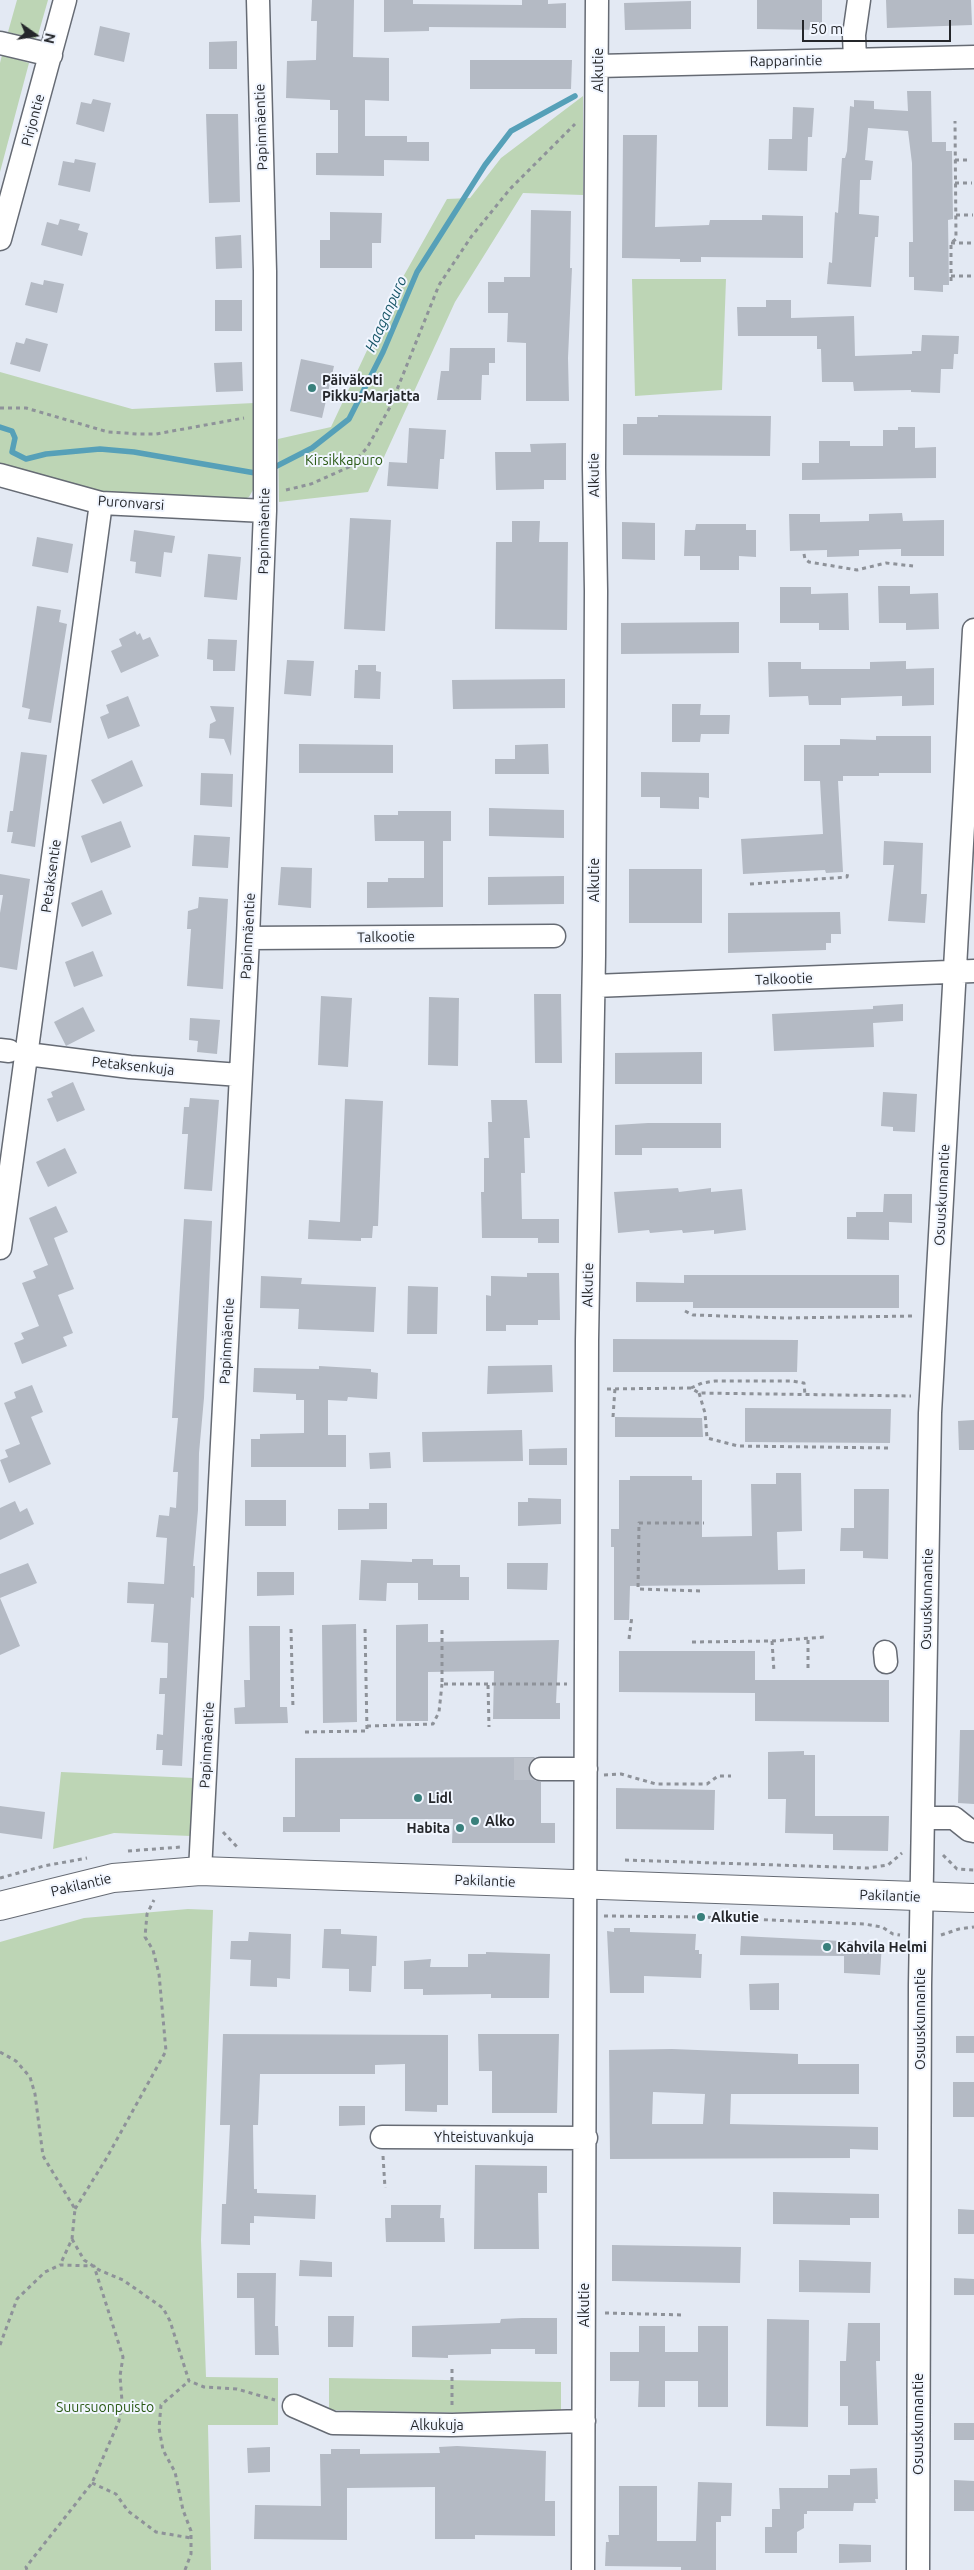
<!DOCTYPE html>
<meta charset="utf-8">
<style>
body{margin:0}
#map{position:relative;width:974px;height:2570px;overflow:hidden;background:#e3e9f3;font-family:Ubuntu,sans-serif}
canvas{display:block}
.north{position:absolute;left:10px;top:10px;width:50px;height:50px;-webkit-text-stroke:4px #f1f6ff;paint-order:stroke;rotate:103deg;font-size:14px;font-weight:700;line-height:20px;text-align:center;color:#24262a}
.north::after{content:'';display:block;margin:auto;width:18px;height:22px;background:#24262a;clip-path:polygon(50% 0,100% 100%,50% 72%,0 100%)}
.scale{position:absolute;left:802px;top:20px;width:149px;height:22px;box-sizing:border-box;border:2px solid #24262a;border-top:0;padding-left:6px;font-size:15px;line-height:18px;white-space:nowrap;color:#24262a;-webkit-text-stroke:4px #f1f6ff;paint-order:stroke}
</style>
<div id="map">
<canvas width="974" height="2570"></canvas>
<div class="north">N</div>
<div class="scale">50 m</div>
</div>
<script>
const ctx = document.querySelector('canvas').getContext('2d');
ctx.lineJoin = 'round';
function fillPath(path, color) {
  ctx.fillStyle = color;
  ctx.fill(path, 'evenodd');
}
function shape(rows) {
  const path = new Path2D();
  for (const r of rows) {
    path.moveTo(r[0], r[1]);
    for (let i = 2; i < r.length; i += 2) path.lineTo(r[i], r[i + 1]);
  }
  return path;
}
function trace(path, color, width, dash) {
  ctx.strokeStyle = color;
  ctx.lineWidth = width;
  ctx.lineCap = dash ? 'butt' : 'round';
  ctx.setLineDash(dash || []);
  ctx.stroke(path);
}
function drawText(font, color, halo, rows, align = 'center') {
  ctx.font = font + ' Ubuntu,sans-serif';
  ctx.lineWidth = 4;
  ctx.setLineDash([]);
  ctx.textBaseline = 'middle';
  ctx.strokeStyle = halo;
  ctx.fillStyle = color;
  for (const [text, x, y, turn = 0] of rows) {
    ctx.save();
    ctx.translate(x, y);
    ctx.rotate((+turn || 0) * Math.PI / 180);
    ctx.textAlign = isNaN(turn) ? turn : align;
    if (halo) ctx.strokeText(text, 0, 0);
    ctx.fillText(text, 0, 0);
    ctx.restore();
  }
}
const green = shape([
 [17,0,48,0,38,35,35,39,8,32],
 [2,55,29,63,0,172,0,63],
 [583,96,583,195,523,193,455,302,368,492,279,502,278,439,331,427,394,293,447,199,470,198,501,158],
 [632,279,726,279,722,390,635,396],
 [0,372,132,409,254,403,253,490,249,497,235,503,105,493,0,466],
 [61,1772,194,1778,191,1836,114,1833,53,1849],
 [188,1909,213,1910,201,2240,206,2377,278,2378,278,2425,208,2425,211,2570,0,2570,0,1942,84,1918],
 [329,2378,561,2382,561,2415,329,2410]
]);
const stream = shape([
 [0,427,12,431,15,438,12,452,26,459,46,454,100,449,134,452,261,474],
 [269,470,312,448,349,419,383,352,417,272,485,165,511,131,575,96]
]);
const building = shape([
 [312,0,354,0,353,57,389,58,389,101,365,100,365,136,407,136,407,142,429,142,429,161,384,160,384,176,316,175,316,153,338,153,338,110,330,110,330,100,286,98,287,61,316,60,317,21,311,21],
 [384,0,413,0,413,4,522,5,522,0,548,0,548,4,566,3,566,28,429,27,429,31,384,32],
 [757,0,822,0,822,30,757,29],
 [886,0,971,0,972,25,887,28],
 [691,1,691,29,625,30,624,3],
 [100,26,130,33,124,62,94,55],
 [237,41,237,69,209,69,209,42],
 [470,60,572,60,571,89,470,89],
 [907,91,931,91,932,142,946,142,946,151,952,151,953,219,948,220,949,285,943,285,943,292,914,290,914,277,909,277,909,242,913,242,912,163,908,131,868,128,865,160,873,161,871,180,860,180,859,214,879,216,878,237,875,237,871,287,827,284,829,262,832,263,835,212,838,213,842,158,845,158,847,151,850,106,854,107,854,100,874,101,874,109,908,111],
 [93,99,111,103,104,132,76,124,81,102,91,104],
 [793,107,814,108,812,137,808,137,807,171,768,170,769,139,792,139],
 [206,114,238,114,240,202,209,203],
 [623,135,657,135,655,227,709,225,710,220,762,220,762,215,803,216,803,258,701,257,701,262,680,262,680,259,622,258],
 [75,159,96,163,90,192,58,185,63,161,74,163],
 [531,210,571,211,570,268,572,268,568,358,569,401,526,401,526,343,507,342,508,313,488,313,488,282,504,282,504,277,530,277],
 [330,212,382,213,381,243,372,243,372,268,320,268,320,240,330,240],
 [60,219,80,224,78,230,88,233,82,256,41,245,47,222,58,225],
 [241,235,242,268,216,269,215,237],
 [44,280,64,284,57,313,25,305,31,282,43,285],
 [215,300,242,300,242,331,215,331],
 [766,300,791,300,791,318,854,316,855,356,912,354,912,351,921,351,922,335,959,336,958,354,954,354,953,369,941,369,940,393,911,392,911,390,854,391,853,382,822,382,821,349,817,349,817,336,738,336,737,307,766,307],
 [26,338,48,344,40,372,10,364,16,342,24,344],
 [450,348,495,348,495,363,489,363,489,375,482,375,481,400,437,400,441,371,449,371],
 [301,359,334,366,322,418,290,411],
 [242,362,243,391,216,392,214,363],
 [658,415,771,416,770,456,623,455,623,424,637,424,637,417,658,417],
 [898,427,915,427,915,448,936,447,936,478,802,480,802,463,819,463,819,441,850,441,850,446,883,446,883,430,898,430],
 [409,428,446,430,444,459,440,459,438,489,387,486,389,462,407,463],
 [566,443,566,480,544,480,544,489,496,490,495,452,531,452,530,444],
 [902,513,903,521,944,520,944,556,901,556,901,549,859,550,859,556,827,557,827,550,790,551,789,514,820,514,820,522,869,521,869,514],
 [350,518,391,520,385,631,344,629],
 [512,521,540,521,539,542,568,542,567,630,495,629,496,542,512,542],
 [622,522,655,523,655,560,622,559],
 [696,524,746,524,746,530,756,530,756,557,739,556,739,570,700,570,700,556,684,556,685,530,695,530],
 [134,530,175,536,172,553,164,552,161,577,135,573,136,562,130,561],
 [37,537,73,544,68,573,32,566],
 [208,554,241,557,237,600,204,597],
 [878,586,910,586,910,594,938,593,939,629,906,630,906,623,879,623],
 [780,587,811,587,811,594,848,593,849,630,819,630,819,623,780,623],
 [37,606,61,610,59,622,67,624,51,723,28,719,30,709,22,707],
 [739,622,739,653,621,654,621,623],
 [135,631,137,635,140,633,143,640,150,637,159,656,121,673,111,651,122,646,119,639],
 [208,639,237,640,235,671,213,671,213,660,207,659],
 [287,660,314,661,311,696,284,694],
 [906,661,906,669,934,668,934,705,902,706,902,696,841,698,841,705,809,705,808,696,769,697,768,662,801,662,801,669,870,669,870,662],
 [358,665,376,665,376,671,381,672,380,699,354,698,355,670,358,670],
 [565,679,565,708,453,709,452,680],
 [128,696,140,726,108,739,100,717,109,713,106,705],
 [672,704,701,704,700,715,730,715,729,734,701,734,700,742,672,742],
 [210,706,234,707,231,756,224,739,209,738,210,724,216,721],
 [876,736,931,736,931,773,879,773,879,776,843,776,843,781,838,781,843,872,826,873,825,870,743,874,741,839,823,834,820,781,804,781,804,745,840,745,840,739,876,740],
 [299,744,393,745,393,773,299,773],
 [548,744,549,774,495,774,495,759,515,759,515,745],
 [21,752,47,755,35,847,11,843,13,832,7,832,10,811,13,811],
 [132,760,143,786,103,804,91,780],
 [641,772,709,773,709,798,699,797,699,809,660,808,660,797,641,797],
 [201,773,233,774,232,807,200,805],
 [489,808,564,810,564,838,489,836],
 [398,811,451,811,451,841,443,841,443,907,367,908,367,882,388,882,388,878,424,878,424,841,375,841,374,815,398,815],
 [121,821,131,847,91,863,81,836],
 [194,835,230,837,228,868,192,866],
 [884,841,923,843,921,894,927,894,925,923,888,921,894,865,883,865],
 [281,867,312,868,311,908,278,905],
 [629,869,702,869,702,923,629,923],
 [0,874,30,879,17,970,0,967,0,913,3,895,0,895],
 [564,876,564,904,488,905,488,877],
 [102,890,112,914,82,927,71,903],
 [199,897,228,899,223,989,187,986,191,929,187,929,188,911,198,908],
 [840,912,841,934,831,934,831,943,826,943,826,950,728,953,728,913],
 [93,951,103,976,74,987,65,962],
 [534,994,561,994,562,1063,535,1063],
 [321,996,352,998,348,1067,318,1065],
 [429,997,459,998,458,1066,428,1065],
 [903,1004,903,1021,873,1023,874,1047,774,1051,772,1014,873,1009,873,1006],
 [83,1007,95,1031,66,1046,54,1022],
 [190,1018,220,1020,217,1054,197,1052,198,1041,189,1040],
 [702,1052,702,1084,615,1084,615,1053],
 [73,1082,85,1110,57,1122,47,1099,53,1097,51,1092],
 [883,1092,917,1094,915,1132,893,1131,893,1127,881,1126],
 [190,1098,219,1100,212,1191,184,1189,188,1134,182,1134,184,1107,189,1107],
 [345,1099,383,1101,378,1226,373,1226,372,1238,361,1238,361,1241,308,1239,309,1220,340,1222],
 [491,1100,527,1100,530,1138,524,1138,525,1173,521,1173,522,1219,559,1219,559,1243,538,1243,538,1238,482,1238,481,1192,484,1192,484,1158,489,1158,488,1122,492,1122],
 [648,1123,721,1123,721,1148,642,1148,642,1155,615,1155,615,1125],
 [65,1148,77,1173,48,1187,36,1162],
 [678,1188,679,1192,711,1188,711,1192,742,1189,746,1230,714,1234,714,1230,683,1233,682,1230,650,1233,649,1230,618,1233,614,1192],
 [884,1194,912,1194,912,1223,889,1222,889,1240,847,1239,847,1217,856,1217,856,1212,883,1212],
 [56,1206,68,1232,54,1238,74,1289,58,1295,73,1333,63,1337,67,1346,22,1364,14,1343,24,1339,21,1333,39,1326,22,1283,36,1278,33,1271,48,1265,29,1218],
 [184,1219,212,1221,204,1398,199,1453,198,1510,193,1566,195,1566,194,1598,191,1597,182,1766,162,1765,163,1750,156,1750,157,1734,163,1735,165,1694,159,1694,160,1678,167,1678,168,1643,151,1642,154,1604,127,1603,128,1582,164,1584,167,1538,156,1537,159,1515,169,1516,170,1507,176,1508,178,1472,173,1472,178,1418,172,1418],
 [527,1273,559,1273,560,1320,538,1320,538,1325,506,1325,506,1331,486,1331,486,1295,491,1296,491,1276,527,1277],
 [684,1275,899,1275,899,1308,693,1308,693,1302,636,1302,636,1282,684,1283],
 [261,1276,302,1278,301,1284,376,1287,374,1332,298,1329,299,1309,260,1308],
 [408,1286,438,1287,437,1334,407,1334],
 [613,1339,798,1340,797,1372,613,1372],
 [552,1365,553,1392,487,1394,488,1366],
 [319,1366,371,1369,371,1372,378,1373,377,1399,348,1397,347,1401,328,1400,328,1435,346,1435,346,1467,251,1467,251,1439,260,1439,260,1434,304,1433,304,1400,296,1400,296,1394,253,1392,254,1368,319,1369],
 [32,1385,43,1412,31,1417,51,1464,9,1483,0,1460,8,1457,5,1450,20,1444,4,1403,16,1398,14,1392],
 [745,1408,891,1409,890,1443,745,1442],
 [615,1417,702,1418,703,1437,615,1437],
 [974,1420,974,1450,959,1450,958,1421],
 [522,1430,523,1461,423,1462,422,1432],
 [567,1448,567,1465,529,1465,529,1449],
 [390,1452,391,1468,370,1469,369,1453],
 [776,1473,801,1473,802,1531,777,1532,778,1570,805,1569,805,1584,630,1586,629,1620,614,1620,614,1547,611,1547,611,1529,619,1529,619,1480,630,1480,630,1476,692,1476,692,1480,702,1480,702,1537,752,1536,751,1484,776,1484],
 [854,1489,889,1489,888,1559,863,1558,863,1551,840,1551,841,1528,854,1528],
 [528,1498,561,1499,561,1524,518,1526,518,1502,528,1502],
 [245,1500,286,1500,286,1526,245,1526],
 [15,1501,20,1512,27,1508,34,1524,0,1540,0,1508],
 [369,1503,387,1503,387,1529,338,1530,338,1509,369,1509],
 [412,1559,433,1559,433,1565,460,1565,460,1577,469,1577,469,1600,418,1600,418,1583,387,1583,386,1601,359,1600,361,1560,412,1562],
 [28,1563,37,1583,0,1598,0,1574],
 [507,1563,548,1563,547,1590,507,1589],
 [257,1572,294,1572,294,1595,257,1596],
 [0,1598,20,1646,0,1655],
 [356,1624,357,1722,323,1723,322,1625],
 [428,1624,428,1642,559,1640,556,1703,560,1703,560,1719,493,1719,494,1671,428,1672,428,1721,396,1721,396,1625],
 [249,1626,280,1626,280,1707,287,1707,288,1723,235,1724,234,1708,245,1707,244,1680,250,1680],
 [619,1651,755,1651,755,1693,619,1692],
 [755,1680,889,1680,889,1722,755,1721],
 [960,1730,974,1730,974,1804,958,1803],
 [804,1751,804,1755,815,1755,815,1816,889,1816,888,1851,833,1850,833,1834,785,1833,786,1799,768,1799,768,1752],
 [535,1757,529,1763,528,1769,534,1780,541,1782,541,1823,555,1823,555,1843,452,1843,453,1819,340,1819,340,1832,283,1832,283,1817,295,1817,295,1758],
 [616,1788,715,1790,714,1830,616,1829],
 [0,1806,45,1812,42,1839,0,1833],
 [614,1928,630,1928,630,1932,696,1934,695,1950,699,1950,699,1954,702,1954,701,1978,644,1976,644,1993,610,1993,607,1931,614,1932],
 [324,1929,341,1929,341,1934,377,1936,376,1966,372,1966,371,1992,349,1991,349,1969,322,1968],
 [249,1932,291,1934,290,1979,277,1978,277,1987,250,1986,251,1960,230,1959,231,1941,248,1941],
 [741,1936,882,1943,880,1975,844,1973,844,1956,740,1955],
 [486,1952,550,1954,549,1998,491,1998,491,1994,423,1995,423,1989,404,1989,404,1961,431,1959,430,1967,468,1967,468,1954,486,1954],
 [779,1983,779,2010,750,2010,749,1984],
 [223,2034,448,2035,448,2105,437,2105,437,2112,405,2111,405,2064,375,2065,375,2074,260,2074,258,2125,253,2125,254,2189,257,2189,257,2193,316,2195,315,2219,254,2216,254,2223,250,2223,250,2245,221,2244,222,2204,226,2204,230,2125,220,2125],
 [478,2034,559,2034,557,2113,492,2113,492,2071,479,2071],
 [956,2036,974,2036,974,2053,956,2053],
 [672,2049,798,2054,798,2064,859,2064,859,2094,731,2094,730,2124,878,2127,878,2150,850,2149,850,2158,610,2159,609,2050],
 [653,2092,705,2094,703,2124,652,2124],
 [953,2082,974,2082,974,2117,953,2117],
 [339,2106,365,2106,365,2125,339,2126],
 [475,2165,547,2166,547,2193,538,2193,539,2249,474,2249],
 [773,2192,879,2194,879,2218,850,2218,850,2225,773,2224],
 [391,2205,441,2205,440,2218,444,2218,445,2242,386,2242,385,2218,391,2218],
 [958,2209,974,2210,974,2234,958,2234],
 [612,2245,741,2247,740,2283,612,2281],
 [300,2260,332,2262,332,2277,299,2276],
 [799,2260,871,2262,870,2293,799,2292],
 [237,2273,276,2273,275,2326,278,2326,279,2355,255,2355,254,2298,237,2298],
 [954,2278,974,2279,974,2295,954,2295],
 [328,2316,354,2316,353,2347,328,2347],
 [522,2318,557,2318,557,2354,535,2354,535,2349,491,2349,491,2354,448,2355,448,2358,412,2357,412,2326,500,2323,501,2319],
 [767,2319,809,2320,808,2427,766,2426],
 [848,2323,880,2323,880,2361,876,2361,878,2425,848,2425,848,2406,840,2406,840,2361,846,2361],
 [639,2326,665,2326,665,2352,698,2352,698,2326,728,2326,728,2407,698,2407,698,2381,665,2381,665,2407,638,2407,639,2381,610,2381,610,2352,639,2352],
 [954,2423,974,2423,974,2440,954,2440],
 [457,2446,546,2451,545,2501,555,2501,555,2536,475,2535,475,2539,435,2539,435,2487,347,2488,347,2540,254,2539,255,2505,321,2506,320,2454,331,2454,331,2449,360,2449,360,2454,440,2453,439,2447],
 [270,2447,270,2472,248,2473,247,2448],
 [877,2468,878,2499,875,2499,876,2503,854,2503,853,2511,807,2511,807,2514,804,2514,804,2528,797,2532,797,2553,765,2553,765,2527,772,2527,772,2509,780,2509,779,2488,828,2488,828,2475,850,2475,850,2469],
 [954,2480,974,2481,974,2511,954,2511],
 [698,2482,732,2483,731,2516,721,2516,721,2522,716,2522,716,2570,681,2570,681,2567,605,2566,606,2542,609,2542,608,2535,619,2535,619,2486,657,2486,657,2541,696,2541],
 [839,2544,871,2545,871,2562,839,2563]
]);
const minorTunnel = shape([
 [514,1769,541,1769]
]);
const path = shape([
 [955,160,971,160],
 [955,183,972,183],
 [956,215,973,215],
 [951,243,973,243],
 [951,276,974,276],
 [951,281,951,243,956,239,955,121],
 [0,408,26,408,108,432,138,434,156,434,244,418],
 [286,490,311,484,349,467,367,448,390,407,439,285,471,237,510,189,575,124],
 [804,554,805,559,809,562,857,570,886,563,913,566],
 [750,884,847,877,848,872],
 [685,1311,693,1315,785,1318,915,1316],
 [691,1388,702,1383,715,1381,792,1381,804,1383,805,1395],
 [607,1389,691,1388,699,1393,911,1396],
 [699,1393,705,1413,707,1438,738,1446,891,1448],
 [613,1417,615,1388],
 [700,1591,638,1589,639,1523,704,1523],
 [291,1629,293,1709],
 [442,1630,442,1684,567,1684],
 [629,1639,632,1616],
 [772,1641,774,1672],
 [692,1642,772,1641,825,1637],
 [808,1668,808,1639],
 [488,1685,489,1727],
 [367,1726,433,1724,439,1712,442,1684],
 [305,1732,367,1731,365,1628],
 [604,1775,621,1774,656,1784,707,1784,718,1776,731,1776],
 [223,1832,239,1849],
 [128,1851,181,1847],
 [943,1855,957,1869,974,1870],
 [625,1860,868,1868,888,1865,902,1853],
 [0,1878,44,1866,87,1858],
 [604,1916,701,1917,864,1924,882,1927,893,1934,900,1935],
 [941,1935,959,1929,974,1927],
 [0,2052,16,2061,30,2077,35,2094,43,2156,75,2209,72,2239,60,2265],
 [383,2156,385,2188],
 [75,2209,106,2159,166,2051,159,1974,153,1950,145,1937,147,1914,154,1900],
 [72,2239,84,2260,99,2270,123,2280,163,2308,170,2321,189,2381,204,2387,237,2389,275,2400],
 [605,2313,685,2315],
 [0,2345,17,2299,45,2272,60,2265,94,2266,123,2357,120,2376,122,2401,119,2421,92,2483,26,2567,27,2570],
 [452,2405,452,2368],
 [92,2483,116,2494,128,2511,156,2532,191,2538],
 [185,2570,191,2554,191,2531,183,2510,175,2472,163,2450,159,2428,161,2405,189,2381]
]);
const minor = shape([
 [0,43,51,55],
 [855,60,854,35,859,0],
 [598,66,974,57],
 [0,239,65,0],
 [0,475,101,503,265,511],
 [248,938,554,936],
 [594,986,974,971],
 [0,1050,9,1051],
 [27,1054,130,1067,240,1075],
 [0,1248,101,503],
 [885,1652,886,1662],
 [541,1769,586,1769],
 [924,1818,954,1818,969,1830,974,1831],
 [200,1871,248,938,265,511,265,271,258,0],
 [382,2137,586,2138],
 [294,2406,333,2423,452,2425,584,2421],
 [583,2570,587,1340,594,956,596,591,594,468,597,0],
 [918,2570,920,1985,930,1413,974,630]
]);
const major = shape([
 [0,1906,113,1878,200,1871,974,1898]
]);
const markers = [
 [312,388,5,"#39807c"],
 [418,1798,5,"#39807c"],
 [475,1821,5,"#39807c"],
 [460,1828,5,"#39807c"],
 [701,1917,5,"#39807c"],
 [827,1947,5,"#39807c"]
];
const streetNames = [
 ["Rapparintie",786,61,-1],
 ["Alkutie",598,70,-90],
 ["Pirjontie",33,120,-75],
 ["Papinmäentie",261,127,-92],
 ["Alkutie",594,475,-91],
 ["Puronvarsi",131,503,4],
 ["Papinmäentie",264,531,-89],
 ["Petaksentie",51,876,-82],
 ["Alkutie",594,880,-90],
 ["Papinmäentie",248,936,-87],
 ["Talkootie",386,937,-1],
 ["Talkootie",784,979,-2],
 ["Petaksenkuja",133,1066,6],
 ["Osuuskunnantie",942,1195,-87],
 ["Alkutie",588,1285,-89],
 ["Papinmäentie",227,1341,-87],
 ["Osuuskunnantie",927,1599,-89],
 ["Papinmäentie",207,1745,-87],
 ["Pakilantie",485,1881,2],
 ["Pakilantie",81,1885,-13],
 ["Pakilantie",890,1896,2],
 ["Osuuskunnantie",920,2019,-90],
 ["Yhteistuvankuja",484,2137],
 ["Alkutie",584,2305,-90],
 ["Osuuskunnantie",918,2424,-90],
 ["Alkukuja",437,2425]
];
const poiNames = [
 ["Päiväkoti",322,380],
 ["Pikku-Marjatta",322,396],
 ["Lidl",428,1798],
 ["Alko",485,1821],
 ["Habita",450,1828,"right"],
 ["Alkutie",711,1917],
 ["Kahvila Helmi",837,1947]
];
const parkNames = [
 ["Kirsikkapuro",344,460],
 ["Suursuonpuisto",105,2407]
];
const waterNames = [
 ["Haaganpuro",386,314,-66]
];
fillPath(green, '#bdd5b5');
trace(stream, '#56a0b8', 5.5);
fillPath(building, '#b4bac4');
trace(minorTunnel, '#bdc2cb', 22, [22, 11]);
trace(minor, '#666b74', 25);
trace(major, '#666b74', 30);
trace(path, '#8e9299', 3, [4, 4]);
trace(minor, '#fff', 22);
trace(major, '#fff', 28);
for (const [x, y, r, color] of markers) {
  const dot = new Path2D();
  dot.arc(x, y, r, 0, 2 * Math.PI);
  ctx.fillStyle = color;
  ctx.fill(dot);
  trace(dot, '#f1f6ff', 2);
}
drawText('14px', '#24262a', '#f1f6ff', streetNames);
drawText('bold 14px', '#24262a', '#f1f6ff', poiNames, 'left');
drawText('14px', '#295913', '#f1f6ff', parkNames);
drawText('italic 15px', '#175567', '#f1f6ff', waterNames);
</script>
